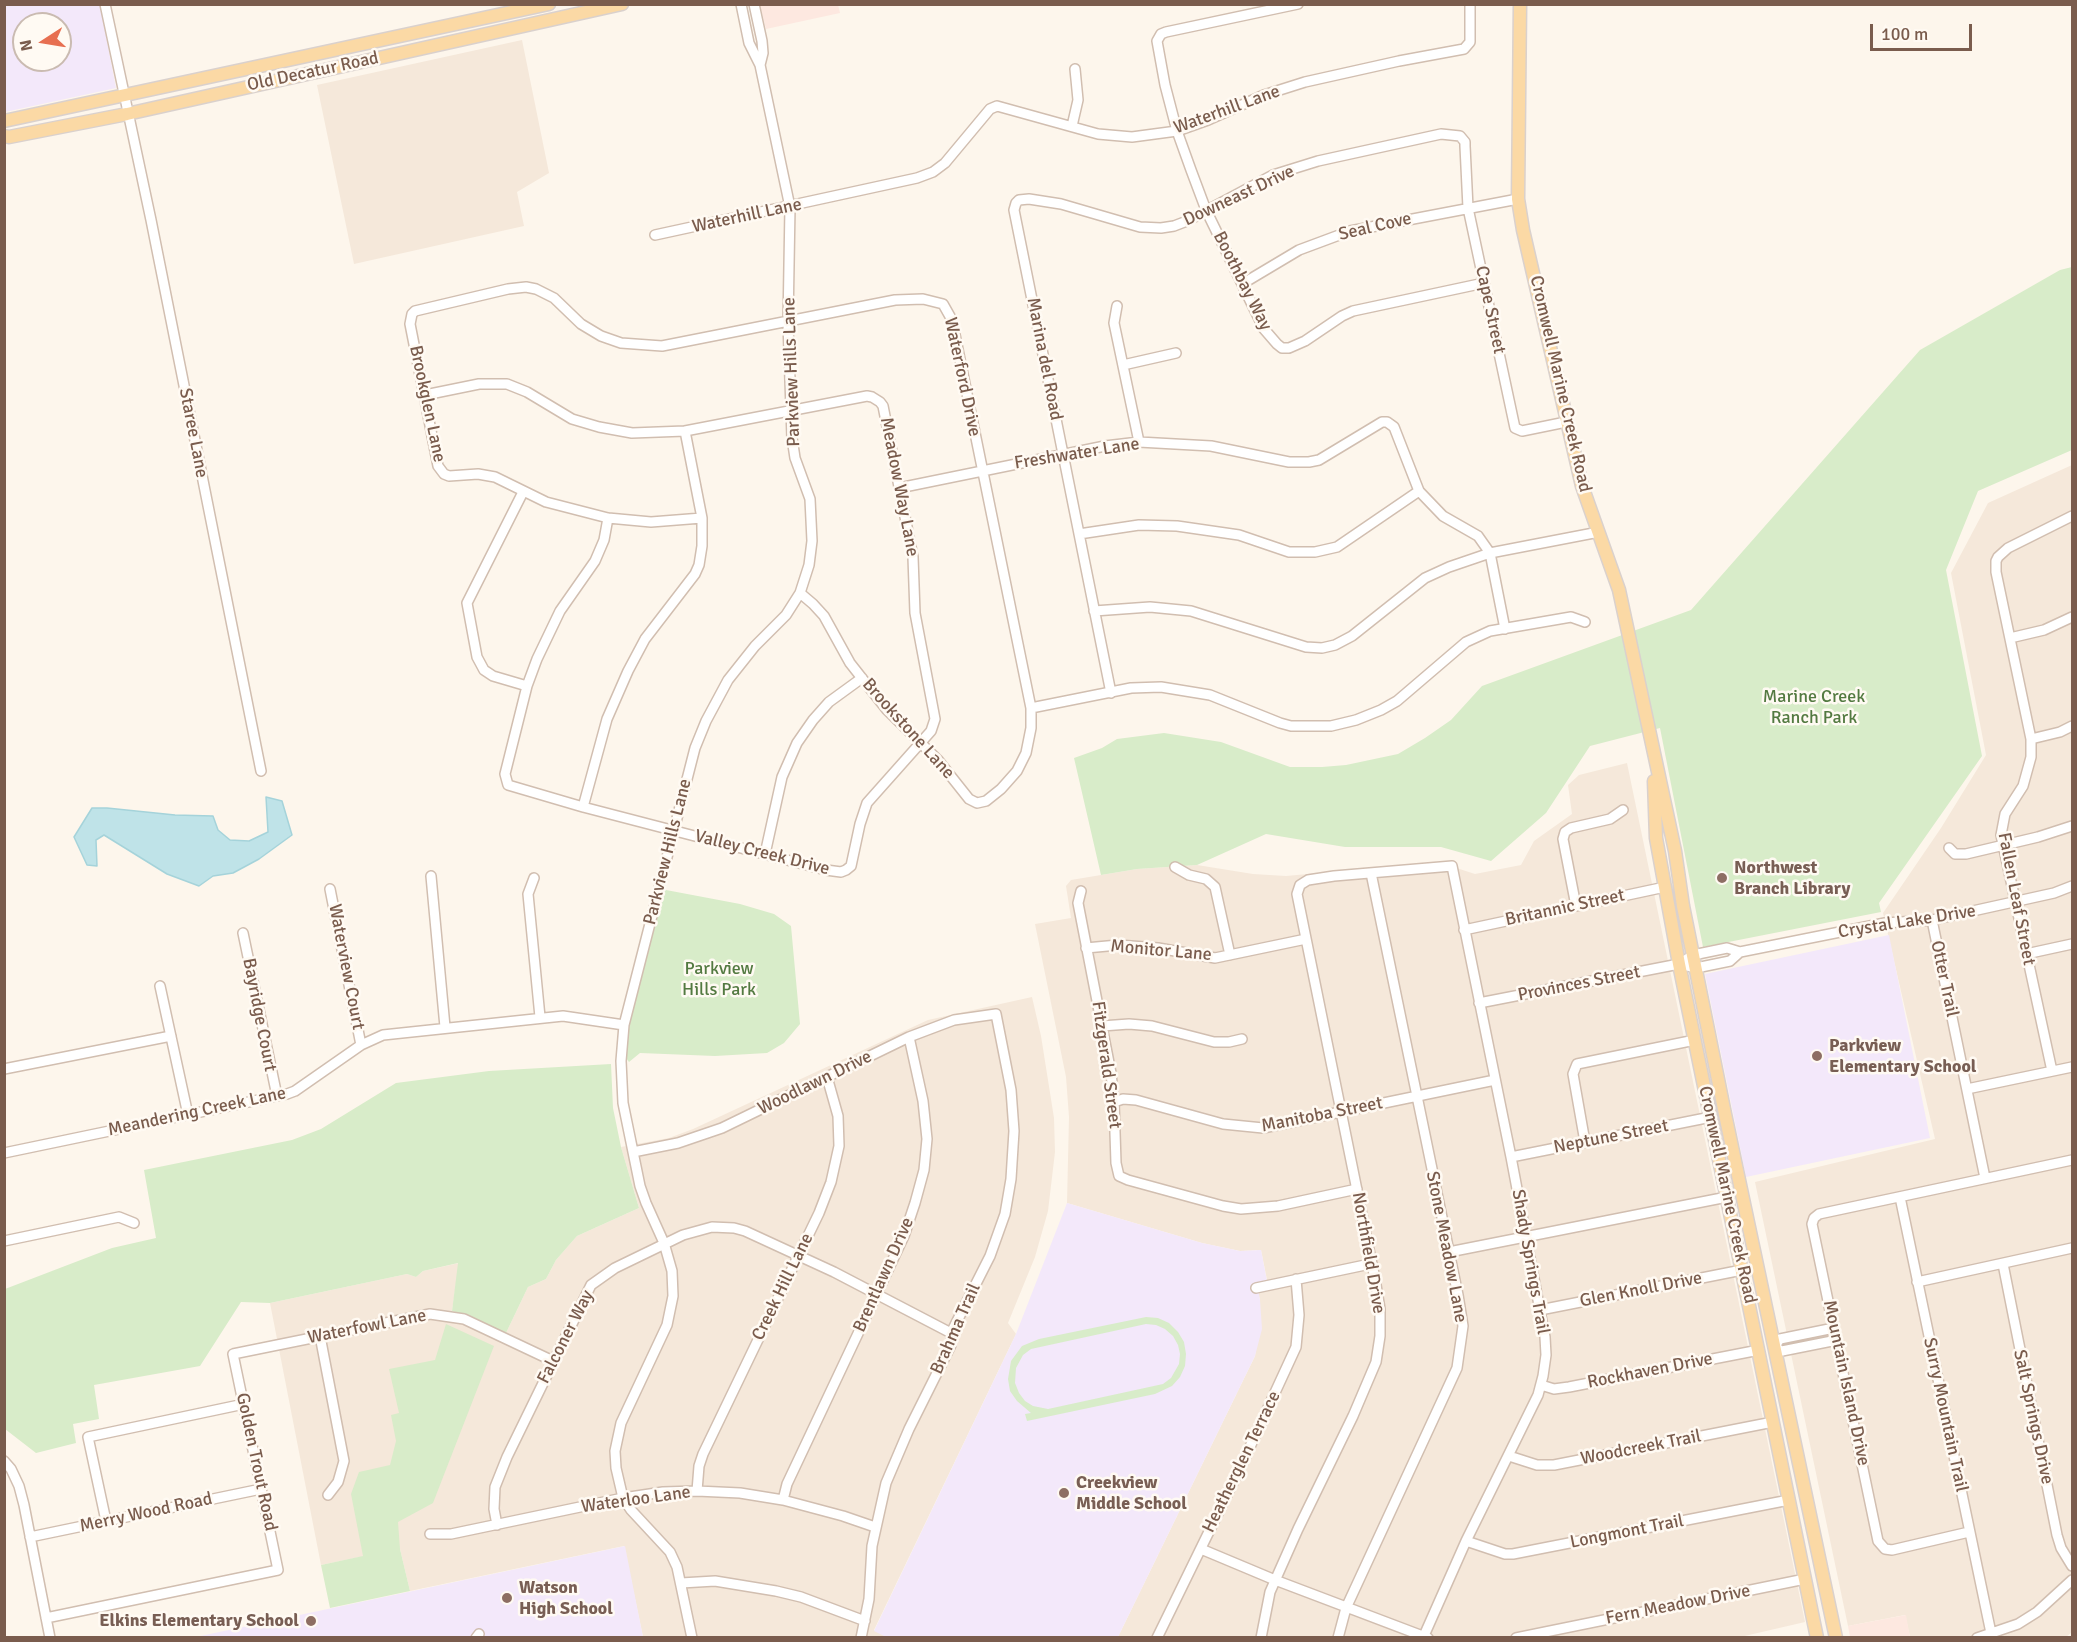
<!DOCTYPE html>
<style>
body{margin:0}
#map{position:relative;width:2077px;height:1642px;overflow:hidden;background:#fdf6ec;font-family:Signika,sans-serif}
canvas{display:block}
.frame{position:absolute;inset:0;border:6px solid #7a5c4d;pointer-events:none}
.north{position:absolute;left:12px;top:12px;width:60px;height:60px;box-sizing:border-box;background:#fffaf3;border:2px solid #cabbb1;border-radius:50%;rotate:258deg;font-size:16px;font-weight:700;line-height:24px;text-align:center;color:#7a5c4d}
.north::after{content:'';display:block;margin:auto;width:21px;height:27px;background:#e76f51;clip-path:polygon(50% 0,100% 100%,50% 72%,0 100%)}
.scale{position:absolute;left:1870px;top:24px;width:102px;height:27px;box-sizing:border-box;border:3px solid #7a5c4d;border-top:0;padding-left:8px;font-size:18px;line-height:21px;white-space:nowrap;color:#7a5c4d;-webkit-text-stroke:4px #fffaf3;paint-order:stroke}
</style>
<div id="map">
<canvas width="2077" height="1642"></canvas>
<div class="frame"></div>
<div class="north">N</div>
<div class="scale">100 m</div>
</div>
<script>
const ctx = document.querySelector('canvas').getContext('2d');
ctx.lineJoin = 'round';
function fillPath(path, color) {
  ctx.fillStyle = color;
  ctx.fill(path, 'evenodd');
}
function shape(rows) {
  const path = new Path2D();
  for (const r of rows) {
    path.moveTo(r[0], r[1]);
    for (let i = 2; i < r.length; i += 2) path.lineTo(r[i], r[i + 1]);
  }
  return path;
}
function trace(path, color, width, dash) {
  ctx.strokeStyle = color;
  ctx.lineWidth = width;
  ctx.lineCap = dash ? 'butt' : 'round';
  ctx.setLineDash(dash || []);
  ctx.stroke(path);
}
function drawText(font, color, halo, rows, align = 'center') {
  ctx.font = font + ' Signika,sans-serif';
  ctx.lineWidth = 5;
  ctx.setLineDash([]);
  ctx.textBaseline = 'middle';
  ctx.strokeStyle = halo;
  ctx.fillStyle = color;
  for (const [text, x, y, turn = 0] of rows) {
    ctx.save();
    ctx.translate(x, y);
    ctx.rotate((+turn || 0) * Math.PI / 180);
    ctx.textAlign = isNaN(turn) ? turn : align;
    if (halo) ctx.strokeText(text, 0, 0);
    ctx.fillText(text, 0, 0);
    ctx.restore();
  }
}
const residential = shape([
 [522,40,549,173,517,192,524,226,354,264,317,85],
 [2072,465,2072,1632,2066,1637,1910,1637,1905,1615,1848,1626,1755,1182,1935,1139,1883,913,1941,828,1986,755,1951,573,1988,503],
 [1627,763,1805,1622,1736,1638,1118,1637,1255,1356,1260,1300,1256,1283,1267,1280,1261,1250,1240,1251,1202,1243,1067,1203,1069,1117,1066,1077,1035,924,1071,918,1066,886,1071,880,1137,869,1197,865,1253,874,1286,876,1438,862,1475,874,1521,865,1534,841,1572,814,1568,785,1579,775],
 [1032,997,1041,1036,1054,1118,1055,1152,1048,1211,1035,1257,1008,1323,1016,1334,874,1630,888,1637,643,1637,624,1546,410,1591,400,1549,321,1565,270,1303,407,1274,416,1277,423,1271,459,1263,452,1311,466,1315,506,1333,528,1287,546,1279,556,1260,577,1236,639,1208,621,1147,669,1138,693,1129,928,1020]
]);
const commercial = shape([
 [760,5,838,5,840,13,766,29],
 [1906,1615,1910,1637,1850,1637,1848,1626]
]);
const education = shape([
 [4,5,100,5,116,88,5,112],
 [24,24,60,24,60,60,24,60],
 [1889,935,1930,1138,1746,1177,1705,974],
 [1067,1203,1202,1243,1240,1251,1261,1250,1267,1281,1257,1283,1260,1300,1262,1329,1255,1356,1118,1637,888,1638,874,1631,1016,1334],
 [625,1546,643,1637,191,1638]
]);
const green = shape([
 [2072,267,2072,450,1978,491,1946,570,1982,756,1879,903,1881,912,1703,947,1660,728,1590,746,1546,813,1491,861,1441,847,1345,847,1266,834,1197,865,1137,869,1101,875,1074,758,1102,748,1117,739,1164,733,1221,742,1290,767,1322,767,1346,765,1398,754,1425,738,1451,720,1482,686,1691,610,1920,350,2060,270],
 [666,890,740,904,774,914,791,926,800,1024,784,1043,767,1053,715,1056,640,1053,629,1062,626,1058,630,1020,663,891],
 [611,1064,613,1108,621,1147,639,1208,577,1236,556,1260,546,1279,528,1287,506,1333,466,1315,452,1311,458,1263,423,1271,416,1277,407,1274,270,1303,241,1302,200,1366,94,1385,99,1419,73,1424,76,1443,36,1453,5,1429,5,1289,112,1248,156,1238,144,1170,292,1140,321,1129,396,1083,489,1071],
 [1146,1317,1158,1318,1169,1323,1178,1332,1184,1342,1186,1354,1185,1366,1180,1377,1172,1386,1155,1394,1027,1421,1025,1414,1031,1413,1017,1401,1010,1391,1008,1379,1011,1361,1022,1346,1039,1339],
 [1146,1324,1156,1325,1165,1329,1173,1336,1178,1345,1180,1354,1179,1364,1171,1378,1163,1384,1048,1409,1033,1406,1025,1401,1019,1393,1015,1383,1016,1368,1023,1355,1031,1349],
 [446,1324,494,1346,433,1503,398,1522,400,1549,410,1591,330,1608,321,1565,363,1556,351,1494,359,1472,390,1465,396,1441,391,1415,399,1413,389,1369,435,1360]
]);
const water = shape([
 [266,797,282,801,292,835,259,859,233,873,213,876,199,886,167,874,104,835,96,840,97,866,87,865,74,837,92,808,107,808,175,815,213,816,218,830,230,840,249,841,268,832,266,797]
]);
const minor = shape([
 [105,4,151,220,261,771],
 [754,4,762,41,763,53,760,65],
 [1298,4,1166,32,1161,34,1157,41,1165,85,1177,131,1191,170,1206,210,1264,329,1277,344,1282,348,1289,348,1305,341,1342,316,1353,311,1484,283],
 [1072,126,1078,100,1075,69],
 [655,235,917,178,933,172,945,163,990,109,997,106,1098,134,1132,137,1177,131,1208,120,1264,95,1305,82,1399,61,1464,49,1470,42,1470,4],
 [1242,284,1299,250,1350,231,1518,199],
 [1117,306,1114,323,1139,442],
 [1123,365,1176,353],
 [425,395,479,384,507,384,527,392,572,419,599,427,632,433,685,431,867,396,872,397,880,402,883,406,913,557,915,613,935,719,931,731,867,803,860,824,851,866,846,870,841,872,826,870,787,860,583,807,508,785,505,774,527,686,537,659,560,611,595,561,604,540,608,518],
 [899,488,1105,446,1139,442,1211,446,1289,462,1309,462,1319,460,1382,422,1387,422,1394,427,1419,491,1443,516,1478,536,1490,553,1505,629],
 [523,492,467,603,477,657,484,670,493,676,527,686],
 [702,518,651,522,608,518,546,502,495,477,478,474,449,476,444,474,438,466,410,324,412,314,415,311,508,289,526,287,536,289,554,298,581,324,601,336,621,343,662,346,895,300,923,299,943,304,952,320,1031,708,1031,728,1026,753,1017,771,1001,789,986,801,977,803,969,799,938,760,887,710,850,663,824,616,813,604,800,593],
 [1079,534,1139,525,1177,526,1239,535,1289,552,1315,552,1337,547,1419,491],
 [1094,611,1150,607,1191,611,1306,647,1322,648,1335,645,1352,636,1425,578,1449,567,1490,553,1599,532],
 [2010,638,2044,630,2072,617],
 [1111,693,1014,210,1016,203,1019,200,1029,199,1061,204,1140,227,1161,228,1174,226,1187,221,1273,175,1318,161,1441,134,1460,136,1465,142,1465,146,1468,208,1515,428,1522,431,1566,422],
 [1031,708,1131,688,1161,687,1210,695,1280,723,1291,726,1331,726,1356,720,1381,710,1397,701,1466,642,1490,631,1571,617,1585,622],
 [2031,739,2060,732,2072,726],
 [583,807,607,719,628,671,645,639,695,574,699,565,702,546,702,518,685,431],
 [1949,848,1955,854,1966,854,2038,837,2072,826],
 [765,854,782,777,797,743,813,720,829,702,862,678],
 [1175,867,1189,875,1206,879,1215,887,1230,955],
 [431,876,445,1027],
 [534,878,528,894,540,1017],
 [330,889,361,1045],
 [1081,891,1078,903,1111,1073,1114,1102,1116,1163,1119,1176,1128,1180,1223,1206,1241,1209,1278,1206,1357,1189],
 [1576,906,1563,839,1565,832,1571,828,1610,819,1623,810],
 [1932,920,1985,1178],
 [1464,930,1665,887],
 [243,933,277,1096],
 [1086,948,1118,945,1158,948,1215,958,1306,939],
 [2026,954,2072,944],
 [1679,964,1696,968,1730,961,1740,952],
 [160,986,188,1115],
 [1479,1003,1679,964,1693,955,1727,948,1740,952,1885,923,1932,920,2054,893,2072,886],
 [1102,1026,1129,1024,1152,1026,1214,1042,1229,1042,1242,1039],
 [4,1069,171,1036],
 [2052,1071,2001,835,2005,814,2023,786,2031,757,2031,739,1996,572,1996,561,1998,557,2008,548,2072,516],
 [1967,1089,2072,1067],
 [1114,1102,1123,1099,1136,1100,1223,1124,1263,1128,1495,1080],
 [1585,1142,1573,1074,1577,1064,1695,1040],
 [633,1152,678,1143,722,1128,909,1037,954,1020,996,1014,1011,1090,1014,1131,1011,1179,1005,1214,990,1256,951,1333,951,1345,909,1429,886,1483,872,1546,869,1599,861,1638],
 [4,1153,287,1094,295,1091,361,1045,383,1035,563,1016,624,1025],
 [1511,1157,1711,1117],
 [1900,1197,1991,1633],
 [4,1241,119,1217,134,1223],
 [1449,1252,1727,1197],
 [2003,1264,2057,1535,2061,1548,2072,1566],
 [1917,1282,2072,1248],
 [1256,1288,1370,1264],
 [1540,1310,1742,1270],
 [1834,1328,1780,1339,1774,1347,1782,1351,1837,1340],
 [320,1336,344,1461,338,1482,328,1495],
 [1541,1385,1554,1389,1569,1387,1759,1350],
 [1509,1456,1537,1465,1554,1465,1773,1422],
 [4,1461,11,1469,19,1486,24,1505,50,1638],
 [697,1491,699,1466,703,1454,819,1213,831,1182,839,1146,838,1116,827,1077],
 [783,1500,787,1484,904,1236,915,1203,924,1170,927,1139,923,1101,909,1037],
 [106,1521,88,1437,244,1404],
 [497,1525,494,1509,495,1487,507,1457,591,1285,615,1268,683,1235,712,1227,734,1228,745,1231,834,1272,951,1333],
 [1969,1532,1892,1550,1885,1549,1878,1541,1812,1224,1814,1218,1819,1214,2072,1160],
 [430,1534,451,1534,623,1498,663,1492,697,1491,740,1493,783,1500,843,1516,875,1527],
 [30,1537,261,1489],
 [1466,1541,1505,1554,1513,1554,1789,1500],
 [1201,1549,1275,1580,1428,1638],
 [681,1583,715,1581,776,1591,801,1597,865,1621],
 [46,1618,278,1570,233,1354,430,1314,464,1319,553,1361],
 [476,1638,479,1634],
 [692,1638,677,1567,670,1552,631,1510,623,1498,616,1468,615,1451,621,1423,667,1325,673,1296,672,1271,664,1243,646,1203,640,1186,623,1103,621,1061,624,1025,695,748,706,721,728,680,755,646,786,615,800,593,809,565,812,541,810,499,795,458,792,438,788,323,790,207,760,65,749,43,741,4],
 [1157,1638,1243,1462,1296,1347,1299,1315,1296,1279],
 [1261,1638,1270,1592,1298,1529,1353,1416,1376,1362,1380,1336,1380,1309,1375,1279,1297,894,1300,885,1308,880,1334,876,1452,866,1511,1157,1545,1337,1546,1355,1543,1376,1538,1395,1466,1541,1423,1638],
 [1338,1638,1346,1608,1457,1368,1463,1326,1458,1295,1371,873],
 [1516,1638,1805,1579],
 [1977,1638,2018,1624,2037,1612,2072,1580]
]);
const major = shape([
 [1520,4,1518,199,1523,230,1582,486,1619,590,1675,851,1683,906,1725,1114,1836,1638],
 [4,121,549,4],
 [4,136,9,137,127,114,622,4],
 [1654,781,1656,838,1679,964,1817,1638]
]);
const markers = [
 [1722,878,6,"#8d6e63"],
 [1817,1056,6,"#8d6e63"],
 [1064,1493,6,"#8d6e63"],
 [507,1598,6,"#8d6e63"],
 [311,1621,6,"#8d6e63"]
];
const streetNames = [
 ["Old Decatur Road",313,72,-12],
 ["Waterhill Lane",1227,110,-20],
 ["Downeast Drive",1239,196,-25],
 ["Waterhill Lane",747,216,-12],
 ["Seal Cove",1375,227,-13],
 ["Boothbay Way",1242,281,63],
 ["Cape Street",1490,310,78],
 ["Marina del Road",1044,359,79],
 ["Parkview Hills Lane",792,372,-92],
 ["Waterford Drive",962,377,78],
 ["Cromwell Marine Creek Road",1560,384,77],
 ["Brookglen Lane",427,404,78],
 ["Staree Lane",193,433,79],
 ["Freshwater Lane",1077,454,-9],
 ["Meadow Way Lane",899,487,79],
 ["Brookstone Lane",908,729,48],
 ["Parkview Hills Lane",668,852,-76],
 ["Valley Creek Drive",762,853,14],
 ["Fallen Leaf Street",2016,899,79],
 ["Britannic Street",1565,908,-12],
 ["Crystal Lake Drive",1907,922,-9],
 ["Monitor Lane",1161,951,5],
 ["Waterview Court",346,967,79],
 ["Otter Trail",1944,979,78],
 ["Provinces Street",1579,984,-11],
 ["Bayridge Court",259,1015,79],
 ["Fitzgerald Street",1106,1065,82],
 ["Woodlawn Drive",815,1083,-26],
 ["Meandering Creek Lane",197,1112,-12],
 ["Manitoba Street",1322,1115,-11],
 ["Neptune Street",1611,1137,-11],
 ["Cromwell Marine Creek Road",1727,1195,78],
 ["Stone Meadow Lane",1446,1247,79],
 ["Northfield Drive",1368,1253,80],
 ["Shady Springs Trail",1530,1262,80],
 ["Brentlawn Drive",884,1275,-66],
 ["Creek Hill Lane",783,1287,-64],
 ["Glen Knoll Drive",1641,1290,-11],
 ["Waterfowl Lane",367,1327,-11],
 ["Brahma Trail",956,1329,-66],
 ["Falconer Way",566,1337,-63],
 ["Rockhaven Drive",1650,1371,-11],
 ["Mountain Island Drive",1846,1383,78],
 ["Surry Mountain Trail",1945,1415,78],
 ["Salt Springs Drive",2033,1417,78],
 ["Woodcreek Trail",1641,1448,-11],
 ["Golden Trout Road",256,1462,78],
 ["Heatherglen Terrace",1242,1462,-64],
 ["Waterloo Lane",636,1500,-8],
 ["Merry Wood Road",146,1513,-12],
 ["Longmont Trail",1627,1532,-11],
 ["Fern Meadow Drive",1678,1605,-11]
];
const parkNames = [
 ["Marine Creek",1814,697],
 ["Ranch Park",1814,718],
 ["Parkview",719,969],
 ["Hills Park",719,990]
];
const educationNames = [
 ["Northwest",1734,868],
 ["Branch Library",1734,889],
 ["Parkview",1829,1046],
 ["Elementary School",1829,1067],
 ["Creekview",1076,1483],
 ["Middle School",1076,1504],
 ["Watson",519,1588],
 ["High School",519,1609],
 ["Elkins Elementary School",299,1621,"right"]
];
fillPath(residential, '#f5e8da');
fillPath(commercial, '#fde8e0');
fillPath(education, '#f3e8fa');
fillPath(green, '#d8ecc9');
fillPath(water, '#bfe3e8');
trace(water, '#a5d3da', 1.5);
trace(minor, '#d1beb0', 12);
trace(major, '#dad1cd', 15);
trace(minor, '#fff', 9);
trace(major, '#fbd9a5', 12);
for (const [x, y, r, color] of markers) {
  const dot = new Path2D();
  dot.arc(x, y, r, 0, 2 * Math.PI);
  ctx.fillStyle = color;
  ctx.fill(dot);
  trace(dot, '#fffaf3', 2);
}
drawText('18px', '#7a5c4d', '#fffaf3', streetNames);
drawText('18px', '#537a41', '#fffaf3', parkNames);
drawText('bold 18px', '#785e54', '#fffaf3', educationNames, 'left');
</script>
